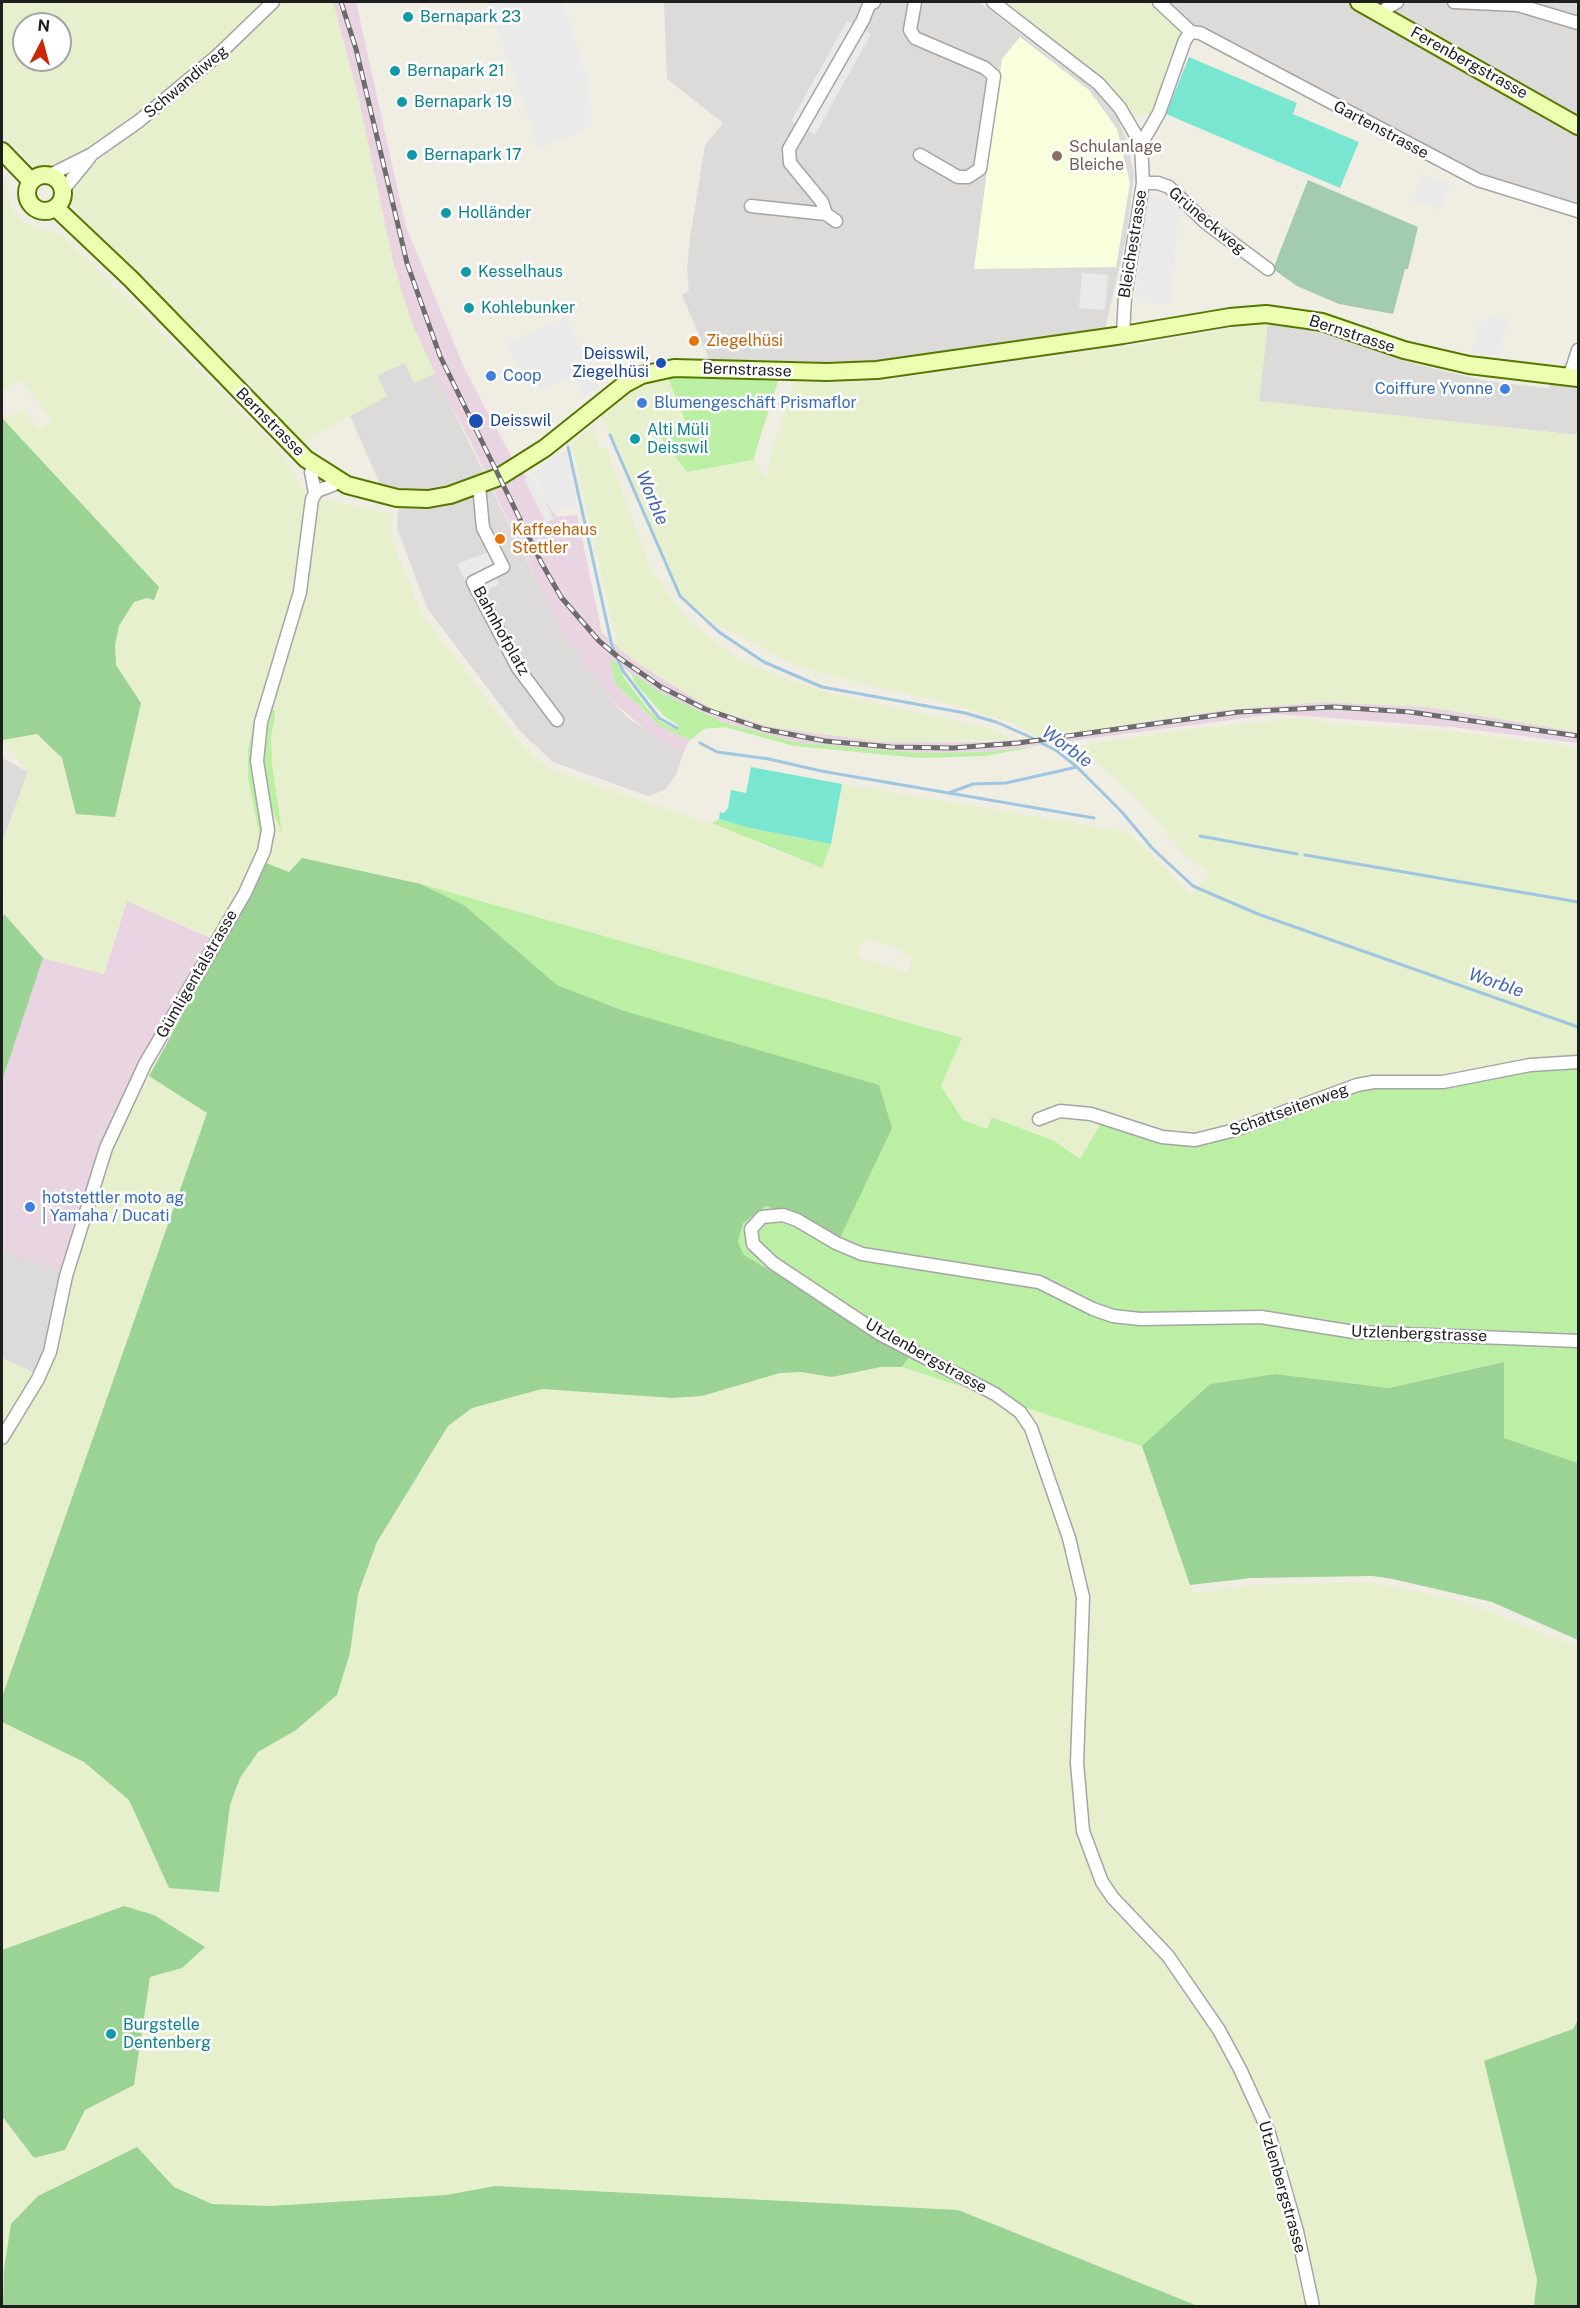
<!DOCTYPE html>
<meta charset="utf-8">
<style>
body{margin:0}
#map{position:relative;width:1580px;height:2308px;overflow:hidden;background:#f0eee3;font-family:"Public Sans",sans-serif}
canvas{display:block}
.frame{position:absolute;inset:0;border:3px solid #1e1e1e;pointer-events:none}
.north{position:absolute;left:12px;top:12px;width:60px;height:60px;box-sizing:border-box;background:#fff;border:2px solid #a5a5a5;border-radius:50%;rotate:6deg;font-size:16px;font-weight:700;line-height:24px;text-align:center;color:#1e1e1e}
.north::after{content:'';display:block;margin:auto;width:21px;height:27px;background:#cb2700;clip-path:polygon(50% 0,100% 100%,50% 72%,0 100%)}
</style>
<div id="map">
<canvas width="1580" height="2308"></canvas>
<div class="frame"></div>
<div class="north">N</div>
</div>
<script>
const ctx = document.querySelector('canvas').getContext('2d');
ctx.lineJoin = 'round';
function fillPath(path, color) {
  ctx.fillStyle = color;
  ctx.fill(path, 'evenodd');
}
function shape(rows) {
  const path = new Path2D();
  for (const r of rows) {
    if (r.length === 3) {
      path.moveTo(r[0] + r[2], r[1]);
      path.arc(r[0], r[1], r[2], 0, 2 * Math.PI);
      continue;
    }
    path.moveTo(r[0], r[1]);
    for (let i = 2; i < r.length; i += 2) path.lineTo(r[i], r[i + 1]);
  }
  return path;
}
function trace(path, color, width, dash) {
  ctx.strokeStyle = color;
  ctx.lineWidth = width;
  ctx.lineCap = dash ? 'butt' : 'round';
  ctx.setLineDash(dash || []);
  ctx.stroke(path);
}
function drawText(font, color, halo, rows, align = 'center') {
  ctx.font = font + ' "Public Sans",sans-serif';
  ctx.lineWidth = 5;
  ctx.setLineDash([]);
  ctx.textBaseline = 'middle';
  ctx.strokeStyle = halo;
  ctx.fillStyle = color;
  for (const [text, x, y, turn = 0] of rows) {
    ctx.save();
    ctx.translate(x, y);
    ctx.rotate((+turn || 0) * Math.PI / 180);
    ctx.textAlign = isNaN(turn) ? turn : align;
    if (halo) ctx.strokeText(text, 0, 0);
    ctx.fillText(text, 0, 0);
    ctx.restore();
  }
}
const residential = shape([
 [664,2,979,2,1098,93,1116,115,1125,137,1134,173,1127,234,1104,334,890,363,817,368,711,364,682,295,689,290,687,268,690,238,705,145,723,123,667,79],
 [1153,2,1578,2,1578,211,1475,185,1206,40,1177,23],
 [1268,322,1306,325,1403,361,1486,381,1548,388,1578,344,1578,435,1259,401],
 [405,362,414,383,435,373,558,625,611,700,630,720,683,753,676,775,665,790,648,796,553,762,520,731,427,608,397,528,400,491,381,486,350,416,386,396,377,375],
 [2,758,28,772,2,843],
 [2,1249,61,1272,51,1338,36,1374,2,1358]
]);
const industrial = shape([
 [333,2,356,2,406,227,465,370,511,456,557,517,577,515,602,633,639,664,712,709,772,727,883,742,985,742,1039,738,1223,710,1322,702,1428,707,1578,732,1578,743,1451,727,1277,714,986,752,921,753,863,750,799,743,725,723,661,693,611,660,633,700,645,712,660,726,690,740,683,753,648,732,611,700,558,625,469,439,426,358,410,319,393,262,358,96],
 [127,901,213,939,173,1002,138,1068,61,1272,2,1249,2,1081,43,958,104,974]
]);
const education = shape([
 [1020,37,1089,90,1117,129,1130,183,1116,267,974,269,1002,59]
]);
const farmland = shape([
 [2,2,333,2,358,96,393,262,410,319,435,373,414,383,405,363,377,375,387,396,305,441,291,437,91,229,69,200,79,177,164,107,158,99,61,169,35,167,2,134],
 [24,24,60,24,60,60,24,60],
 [1003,2,1153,2,1181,29,1181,37,1155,107,1150,114,1135,115,1094,71],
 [2,175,13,211,22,221,63,236,278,448,305,492,317,504,320,499,325,500,393,514,392,528,395,548,421,613,515,736,536,758,549,768,572,777,742,834,763,846,822,868,831,844,842,784,1128,832,1192,895,1210,873,1186,856,1137,799,1078,746,1198,728,1303,718,1340,725,1451,731,1578,748,1578,1062,1081,1159,1054,1141,993,1117,987,1130,963,1120,941,1086,962,1038,421,884,302,858,221,941,127,901,104,974,43,958,4,914,2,843,28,772,2,739,36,735,62,758,76,814,141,703,116,665,115,645,119,626,134,602,147,598,159,587,2,418,2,410,9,419,22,409,39,430,52,420,20,379,2,392],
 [866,938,903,950,902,955,912,957,907,972,859,958,857,954],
 [1268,322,1259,401,1578,435,1578,732,1428,707,1322,702,1223,710,1039,738,1012,723,940,701,883,689,796,666,720,626,680,596,601,414,631,389,667,375,687,425,660,435,687,472,753,460,769,479,769,461,794,383,877,381,1131,346],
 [593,426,600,449,606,447,652,572,692,624,740,660,814,689,987,728,1007,736,1010,740,883,742,772,727,712,709,639,664,618,648,572,443],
 [149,1076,207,1113,2,1697,2,1358,36,1374,70,1280,109,1154],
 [881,1367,902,1367,1142,1446,1193,1593,1252,1585,1372,1582,1462,1601,1578,1647,1578,2020,1573,2029,1484,2062,1537,2279,1534,2306,1198,2306,958,2210,495,2186,446,2195,270,2206,212,2204,174,2187,137,2147,11,2223,2,2306,2,2116,34,2158,65,2150,85,2110,134,2084,150,1977,182,1968,124,1906,2,1950,2,1722,84,1762,129,1800,169,1888,219,1892,230,1805,240,1778,258,1752,296,1730,350,1653,358,1594,377,1542,448,1426,472,1408,542,1389,673,1398,702,1396,780,1373,801,1371,832,1377]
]);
const grass = shape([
 [667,375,778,381,753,460,687,472,659,435,687,425],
 [610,659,618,664,624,678,648,709,661,722,676,729,679,726,664,716,636,684,630,672,661,693,725,723,799,743,921,753,986,752,1039,746,985,756,920,758,794,746,725,727,704,729,690,740,660,726,615,683],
 [272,710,275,710,275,715,271,737,272,764,282,833,271,807,264,769,265,738],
 [254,723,253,779,261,822,263,835,260,838,248,778,248,749],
 [719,819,750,828,831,844,822,868,712,823],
 [421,884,962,1038,941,1086,963,1120,987,1129,992,1117,1054,1141,1080,1159,1105,1117,1185,1141,1325,1095,1390,1082,1578,1062,1578,1463,1504,1438,1503,1362,1389,1388,1275,1374,1210,1384,1142,1446,902,1367,911,1354,744,1255,738,1242,743,1223,766,1206,798,1218,624,1011,557,985,464,905]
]);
const forest = shape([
 [2,418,159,587,154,600,147,598,134,602,119,626,115,645,116,665,141,703,115,817,76,814,62,758,37,734,2,740],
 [302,858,421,884,464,905,557,985,624,1011,879,1085,892,1128,837,1244,798,1218,766,1206,743,1223,738,1242,744,1255,911,1354,902,1367,881,1367,832,1377,801,1372,780,1373,702,1396,673,1398,542,1389,472,1408,448,1426,377,1542,358,1594,350,1653,337,1695,296,1730,258,1752,240,1778,230,1805,219,1892,169,1888,129,1800,84,1762,2,1722,2,1697,207,1113,149,1076,266,863,289,872],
 [4,914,43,958,2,1081,2,920],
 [1504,1362,1504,1438,1578,1463,1578,1640,1492,1602,1393,1579,1372,1576,1251,1578,1190,1585,1142,1446,1210,1384,1275,1374,1389,1388],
 [124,1906,154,1915,205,1947,182,1968,150,1977,134,2085,85,2110,65,2150,34,2158,2,2116,2,1950],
 [1578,2020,1578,2306,1534,2306,1537,2279,1484,2061,1573,2029],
 [137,2147,174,2187,212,2204,270,2206,446,2195,495,2186,958,2210,1198,2306,3,2306,4,2269,11,2224,38,2196]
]);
const cemetery = shape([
 [1308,180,1418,227,1408,269,1405,269,1393,314,1339,304,1297,286,1273,269]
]);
const pitch = shape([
 [1189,57,1297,103,1293,114,1359,142,1340,188,1166,114],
 [751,767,842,784,831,844,750,828,719,819,720,812,724,813,728,808,731,790,746,793]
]);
const parking = shape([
 [488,2,563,2,589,84,590,127,539,149],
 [847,21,871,34,815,135,791,121],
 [1422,174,1450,184,1441,210,1413,201],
 [1147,195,1181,199,1170,305,1136,301],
 [1082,273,1108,275,1105,310,1079,308],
 [1495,316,1508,319,1500,356,1471,353,1480,320,1486,321],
 [566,317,599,388,583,397,572,376,540,390,533,375,522,379,508,343],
 [566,451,578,504,552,512,533,473,556,455],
 [531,475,554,519,546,523,524,479],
 [488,552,499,584,473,597,457,564]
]);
const stream = shape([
 [610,435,680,596,719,632,764,662,822,687,965,713,996,722,1028,736,1057,751,1077,767,1121,811,1153,849,1193,886,1258,914,1578,1027],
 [568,447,612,646,623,671,659,718,677,728],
 [700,743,717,752,769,759,821,771,1094,818],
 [951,792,973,784,1006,783,1077,767],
 [1200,836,1297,854],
 [1305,855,1578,902]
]);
const street = shape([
 [915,2,910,30,915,38,985,68,994,76,980,169,968,177,958,177,920,155],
 [993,2,1099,84,1120,108,1141,144,1143,183,1125,296,1123,335],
 [1159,2,1191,32],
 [1454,2,1518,5,1578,23],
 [1379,13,1397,2],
 [1141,144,1159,113,1185,40,1191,32,1200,33,1478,180,1578,211],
 [50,175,92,154,139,121,217,56,273,2],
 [1143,183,1158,183,1169,187,1206,223,1268,269],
 [63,190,90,157],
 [751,206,826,214],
 [836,221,826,214,822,202,790,163,789,149,863,20,869,5,874,2],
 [1569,378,1578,350],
 [314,465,311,472,315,493],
 [479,486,483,528,503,567,473,582,518,668,557,720],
 [1039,1119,1060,1111,1091,1114,1162,1137,1195,1140,1235,1130,1357,1085,1374,1082,1443,1082,1530,1065,1578,1062],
 [2,1438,38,1379,50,1352,66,1276,106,1148,145,1064,245,893,264,851,268,830,257,761,261,722,300,592,312,499,317,491,333,485,337,480],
 [1313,2306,1297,2231,1268,2130,1240,2069,1219,2030,1168,1956,1113,1898,1102,1882,1083,1831,1077,1763,1083,1597,1069,1538,1031,1428,1020,1412,995,1394,880,1334,773,1263,753,1244,751,1229,762,1217,783,1215,797,1220,836,1243,862,1254,1039,1282,1093,1309,1113,1316,1140,1319,1261,1317,1354,1332,1578,1341]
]);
const secondary = shape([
 [1359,2,1578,126],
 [2,151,31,181],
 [45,193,18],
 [56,208,131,279,306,459,347,485,397,498,428,499,450,495,499,477,545,448,625,384,642,375,674,368,827,372,877,370,1123,335,1230,317,1266,314,1322,322,1404,350,1469,365,1578,378]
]);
const rail = shape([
 [341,2,356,49,407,263,440,356,541,562,561,597,599,641,618,657,661,687,705,709,763,729,825,741,891,747,953,748,1018,743,1238,712,1334,707,1410,712,1578,736]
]);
const markers = [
 [408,17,6,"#0f9aa8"],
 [395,71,6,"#0f9aa8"],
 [402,102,6,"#0f9aa8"],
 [412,155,6,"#0f9aa8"],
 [1057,156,6,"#8d6e63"],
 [446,213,6,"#0f9aa8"],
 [466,272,6,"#0f9aa8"],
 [469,308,6,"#0f9aa8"],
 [694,341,6,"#e8710a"],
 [661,363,6,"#1a4fb4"],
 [491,376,6,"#3f7fe0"],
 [1505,389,6,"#3f7fe0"],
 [642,403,6,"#3f7fe0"],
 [476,421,8,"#1a4fb4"],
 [635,439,6,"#0f9aa8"],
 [500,539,6,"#e8710a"],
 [30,1207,6,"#3f7fe0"],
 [111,2034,6,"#0f9aa8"]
];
const cultureNames = [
 ["Bernapark 23",420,17],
 ["Bernapark 21",407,71],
 ["Bernapark 19",414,102],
 ["Bernapark 17",424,155],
 ["Holländer",458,213],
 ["Kesselhaus",478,272],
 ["Kohlebunker",481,308],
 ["Alti Müli",647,430],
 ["Deisswil",647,448],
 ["Burgstelle",123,2025],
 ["Dentenberg",123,2043]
];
const streetNames = [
 ["Ferenbergstrasse",1469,63,29],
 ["Schwandiweg",186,82,-40],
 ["Gartenstrasse",1381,130,28],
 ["Grüneckweg",1207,221,40],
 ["Bleichestrasse",1133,244,-81],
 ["Bernstrasse",1352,334,18],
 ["Bernstrasse",747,370,2],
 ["Bernstrasse",270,422,45],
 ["Bahnhofplatz",501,631,61],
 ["Gümligentalstrasse",197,974,-60],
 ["Schattseitenweg",1289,1110,-20],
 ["Utzlenbergstrasse",1419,1334,2],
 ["Utzlenbergstrasse",926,1356,29],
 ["Utzlenbergstrasse",1282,2187,74]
];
const educationNames = [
 ["Schulanlage",1069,147],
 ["Bleiche",1069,165]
];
const foodNames = [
 ["Ziegelhüsi",706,341],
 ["Kaffeehaus",512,530],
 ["Stettler",512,548]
];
const transitNames = [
 ["Deisswil,",649,354],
 ["Ziegelhüsi",649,372],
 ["Deisswil",490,421,"left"]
];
const shopNames = [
 ["Coop",503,376],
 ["Coiffure Yvonne",1493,389,"right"],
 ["Blumengeschäft Prismaflor",654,403],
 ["hotstettler moto ag",42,1198],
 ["| Yamaha / Ducati",42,1216]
];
const waterNames = [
 ["Worble",652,498,67],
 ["Worble",1067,747,36],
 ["Worble",1496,983,19]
];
fillPath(residential, '#dcdbda');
fillPath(industrial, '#e9d4e1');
fillPath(education, '#f8ffdc');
fillPath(farmland, '#e7f0cc');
fillPath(grass, '#baefa4');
fillPath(forest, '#9ad393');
fillPath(cemetery, '#a2cbb0');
fillPath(pitch, '#79e6d1');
fillPath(parking, '#eaeaea');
trace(stream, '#9fc6e1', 3);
trace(street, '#a5a5a5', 15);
trace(secondary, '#557900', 20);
trace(street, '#fff', 12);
trace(secondary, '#ecffb1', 16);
trace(rail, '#6c6c6c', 5);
trace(rail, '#fff', 3, [9]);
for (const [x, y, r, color] of markers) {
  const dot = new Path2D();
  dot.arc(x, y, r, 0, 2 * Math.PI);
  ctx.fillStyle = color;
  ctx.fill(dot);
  trace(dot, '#fff', 2);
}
drawText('16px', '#0d838f', '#fff', cultureNames, 'left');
drawText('16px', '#1e1e1e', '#fff', streetNames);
drawText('16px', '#785e54', '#fff', educationNames, 'left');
drawText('16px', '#c56008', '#fff', foodNames, 'left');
drawText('16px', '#164399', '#fff', transitNames, 'right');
drawText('16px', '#366cbe', '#fff', shopNames, 'left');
drawText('italic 18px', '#4266b6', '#fff', waterNames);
</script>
